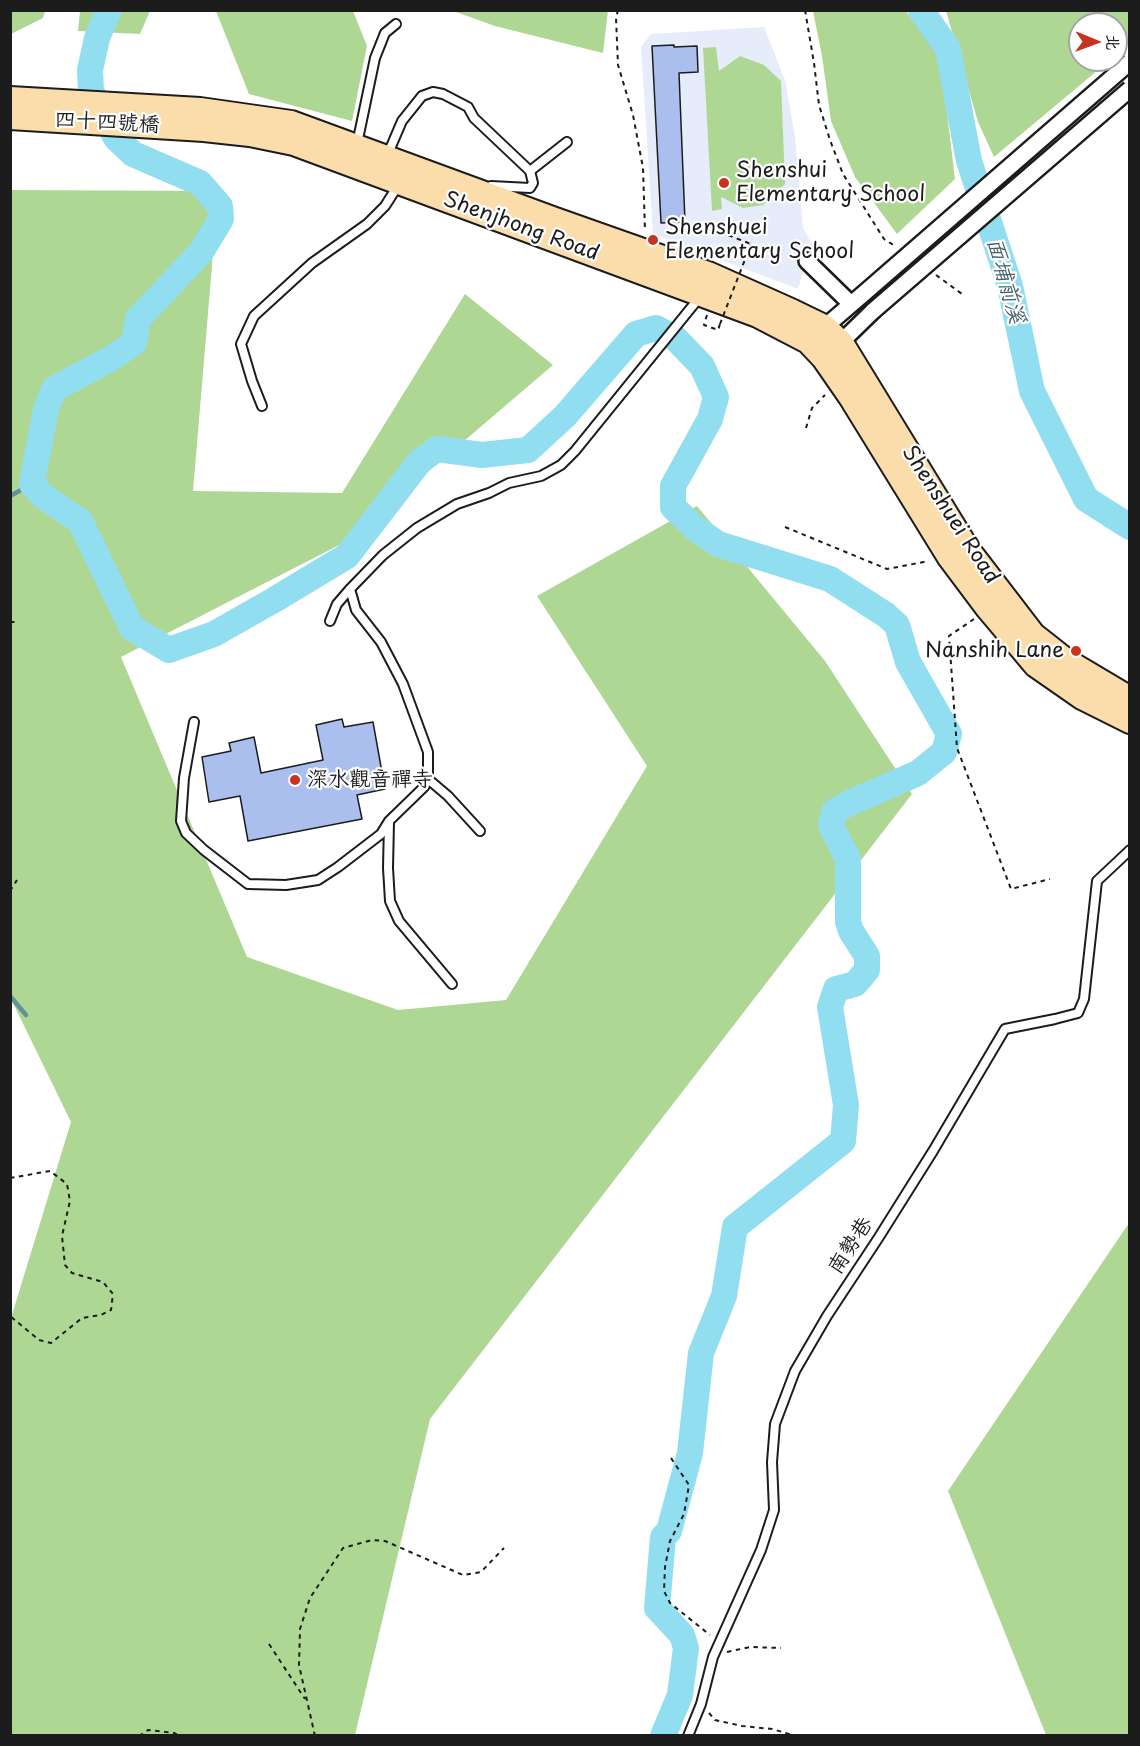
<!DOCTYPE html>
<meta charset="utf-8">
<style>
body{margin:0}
#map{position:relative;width:1140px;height:1746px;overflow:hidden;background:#fff;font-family:"Playpen Sans","LXGW WenKai TC",sans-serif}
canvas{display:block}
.frame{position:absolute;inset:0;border:12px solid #1c1c1c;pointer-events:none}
.north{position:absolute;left:1068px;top:12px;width:60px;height:60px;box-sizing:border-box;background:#fff;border:2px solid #a4a4a4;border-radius:50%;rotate:91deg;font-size:16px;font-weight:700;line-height:24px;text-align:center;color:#1c1c1c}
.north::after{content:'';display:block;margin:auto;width:21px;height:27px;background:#c8321e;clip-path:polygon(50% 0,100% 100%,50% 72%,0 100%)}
</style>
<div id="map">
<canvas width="1140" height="1746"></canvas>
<div class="frame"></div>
<div class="north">北</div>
</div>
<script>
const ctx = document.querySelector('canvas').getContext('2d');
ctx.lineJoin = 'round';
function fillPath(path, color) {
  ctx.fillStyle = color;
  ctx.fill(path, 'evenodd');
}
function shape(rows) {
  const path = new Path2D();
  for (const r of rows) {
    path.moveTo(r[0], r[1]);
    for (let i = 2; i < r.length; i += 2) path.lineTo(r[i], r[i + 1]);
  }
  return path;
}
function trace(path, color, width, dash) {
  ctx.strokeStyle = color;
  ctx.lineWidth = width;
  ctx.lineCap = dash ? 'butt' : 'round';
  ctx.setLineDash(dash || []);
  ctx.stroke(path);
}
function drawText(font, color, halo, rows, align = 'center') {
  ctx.font = font + ' "Playpen Sans","LXGW WenKai TC",sans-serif';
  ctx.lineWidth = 4.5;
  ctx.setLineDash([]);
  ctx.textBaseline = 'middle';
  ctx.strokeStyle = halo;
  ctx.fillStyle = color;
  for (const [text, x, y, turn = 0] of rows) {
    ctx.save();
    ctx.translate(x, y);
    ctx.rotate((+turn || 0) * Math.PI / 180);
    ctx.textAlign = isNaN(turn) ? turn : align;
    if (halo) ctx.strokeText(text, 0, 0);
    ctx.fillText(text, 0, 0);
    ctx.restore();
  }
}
const built = shape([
 [764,27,785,80,795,137,803,228,812,244,798,289,653,234,641,47,651,34]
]);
const green = shape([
 [11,10,45,10,45,11,43,18,11,34],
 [80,11,80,10,150,11,140,34,78,31],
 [216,11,353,11,367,46,352,121,249,94],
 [453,11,608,11,603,53,495,26],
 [813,11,906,11,935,50,943,80,955,179,897,234,855,177,831,121,822,56],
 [946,11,1129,11,1129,44,1116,55,1116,24,1080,24,1080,60,1110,60,994,157,978,122],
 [716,47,719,71,740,56,764,65,781,81,785,184,763,205,743,208,721,197,722,209,712,211,703,48],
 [11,190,216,191,212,266,193,491,342,493,465,294,553,365,347,541,121,657,247,957,398,1010,506,1000,647,766,537,596,697,506,825,661,912,794,430,1419,355,1735,11,1735,11,1318,71,1122,11,999,10,638,12,589,10,571],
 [1129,1223,1129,1735,1046,1735,948,1491]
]);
const stream = shape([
 [10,496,32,484],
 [10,996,26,1015]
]);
const river = shape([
 [109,10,97,38,90,70,91,91,116,138,133,154,200,183,220,206,221,219,201,252,138,319,134,343,110,359,54,389,46,409,32,484,44,497,80,521,132,628,169,650,214,634,274,600,347,556,420,461,437,449,482,455,528,450,565,416,636,334,656,328,675,338,702,366,716,397,710,419,673,486,673,507,695,528,718,544,830,579,886,615,897,625,908,662,949,734,944,752,918,773,843,806,834,812,831,826,848,859,848,922,851,931,867,956,867,970,855,984,836,989,830,1007,846,1105,843,1141,735,1227,724,1296,701,1353,690,1453,669,1531,663,1537,657,1608,682,1635,686,1648,680,1695,663,1736],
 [921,10,948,49,969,161,1010,286,1032,391,1086,499,1130,527]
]);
const building = shape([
 [674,45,674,47,697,46,698,72,679,73,685,222,661,223,652,46,674,45],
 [342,719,344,727,373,722,385,789,357,795,362,819,248,841,240,796,209,802,202,757,231,751,229,743,254,737,261,773,323,760,316,725,342,719]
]);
const path = shape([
 [618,10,616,18,618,65,633,115,643,168,645,231],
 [805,10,814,63,819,105,830,140,843,174,884,239,895,246],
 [720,232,751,244],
 [936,275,962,294],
 [707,315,704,325,718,330,720,324],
 [806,428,812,408,825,395],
 [785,527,887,569,929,561],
 [974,619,949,636,957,748,1011,889,1050,879],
 [10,622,17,622],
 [10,891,17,880],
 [10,1178,50,1171,67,1184,70,1201,62,1236,65,1265,72,1273,103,1282,113,1294,111,1310,101,1315,82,1318,51,1343,39,1340,10,1316],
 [671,1458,689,1485,684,1514,670,1541,665,1567,664,1591,670,1603,710,1635],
 [269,1644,305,1699],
 [727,1652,750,1647,781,1648],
 [709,1713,715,1720,742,1726,772,1729,796,1736],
 [139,1736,148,1730,174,1733,180,1736],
 [315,1736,299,1665,300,1629,310,1598,343,1548,372,1540,385,1541,463,1575,481,1572,504,1548]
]);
const lane = shape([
 [357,144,375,58,385,33,396,24],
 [387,156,402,121,422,96,433,92,443,94,468,107,474,118,530,171,533,183,530,188,491,186],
 [530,171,567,142],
 [262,406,252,381,241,344,254,316,312,263,367,224,385,206,399,184],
 [330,621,337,604,350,589,383,555,417,528,457,504,489,493,509,483,541,476,561,465,575,451,699,298],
 [194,722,184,778,181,821,186,833,204,850,248,884,286,885,318,880,338,867,381,834,389,821,424,787,428,779,428,752,403,684,381,642,356,610,350,589],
 [428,779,448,796,480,831],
 [389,822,388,868,390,901,399,921,452,984],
 [688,1736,701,1704,713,1657,761,1550,774,1510,772,1462,775,1424,795,1371,827,1316,879,1237,933,1151,1005,1029,1055,1019,1078,1013,1084,999,1097,881,1130,850]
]);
const street = shape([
 [807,261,851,304],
 [819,332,862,295],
 [835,348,873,311]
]);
const primary = shape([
 [10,99,200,110,291,123,555,220,708,274,793,312,824,327,841,343,967,549,1033,635,1066,661,1130,699],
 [10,117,204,129,250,134,294,143,758,315,808,341,824,358,851,397,949,556,988,608,1036,665,1082,697,1130,721]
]);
const pathBridge = shape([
 [720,324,751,244]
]);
const streetBridge = shape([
 [862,295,1130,62],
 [873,311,1130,89]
]);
const markers = [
 [724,183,6,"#c8321e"],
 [653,240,6,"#c8321e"],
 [1076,651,6,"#c8321e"],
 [295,780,6,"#c8321e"]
];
const streetNames = [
 ["四十四號橋",107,123,3],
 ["Shenjhong Road",521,227,20],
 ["Shenshuei Road",950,515,57],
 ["南勢巷",851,1246,-57]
];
const poiNames = [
 ["Shenshui",736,171],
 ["Elementary School",736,195],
 ["Shenshuei",665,228],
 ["Elementary School",665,252],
 ["Nanshih Lane",1064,651,"right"],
 ["深水觀音禪寺",307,780]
];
const waterNames = [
 ["面埔前溪",1005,281,74]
];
fillPath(built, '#e6ecfa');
fillPath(green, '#afd794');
trace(stream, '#62909b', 4.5);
trace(river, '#91def0', 26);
fillPath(building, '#abbfee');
trace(building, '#1c1c1c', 1.5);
trace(lane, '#1c1c1c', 12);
trace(street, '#1c1c1c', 20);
trace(primary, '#1c1c1c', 28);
trace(path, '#1c1c1c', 2, [4.5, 4.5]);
trace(lane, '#fff', 8);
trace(street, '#fff', 15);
trace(primary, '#faddab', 24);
trace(streetBridge, '#1c1c1c', 20, []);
trace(pathBridge, '#1c1c1c', 2, [4.5, 4.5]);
trace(streetBridge, '#fff', 15);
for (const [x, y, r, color] of markers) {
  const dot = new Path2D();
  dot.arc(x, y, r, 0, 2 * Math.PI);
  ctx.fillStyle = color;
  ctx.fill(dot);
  trace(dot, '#fff', 2);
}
drawText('21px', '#1c1c1c', '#fff', streetNames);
drawText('21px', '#1c1c1c', '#fff', poiNames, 'left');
drawText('italic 22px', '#456066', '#fff', waterNames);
</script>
